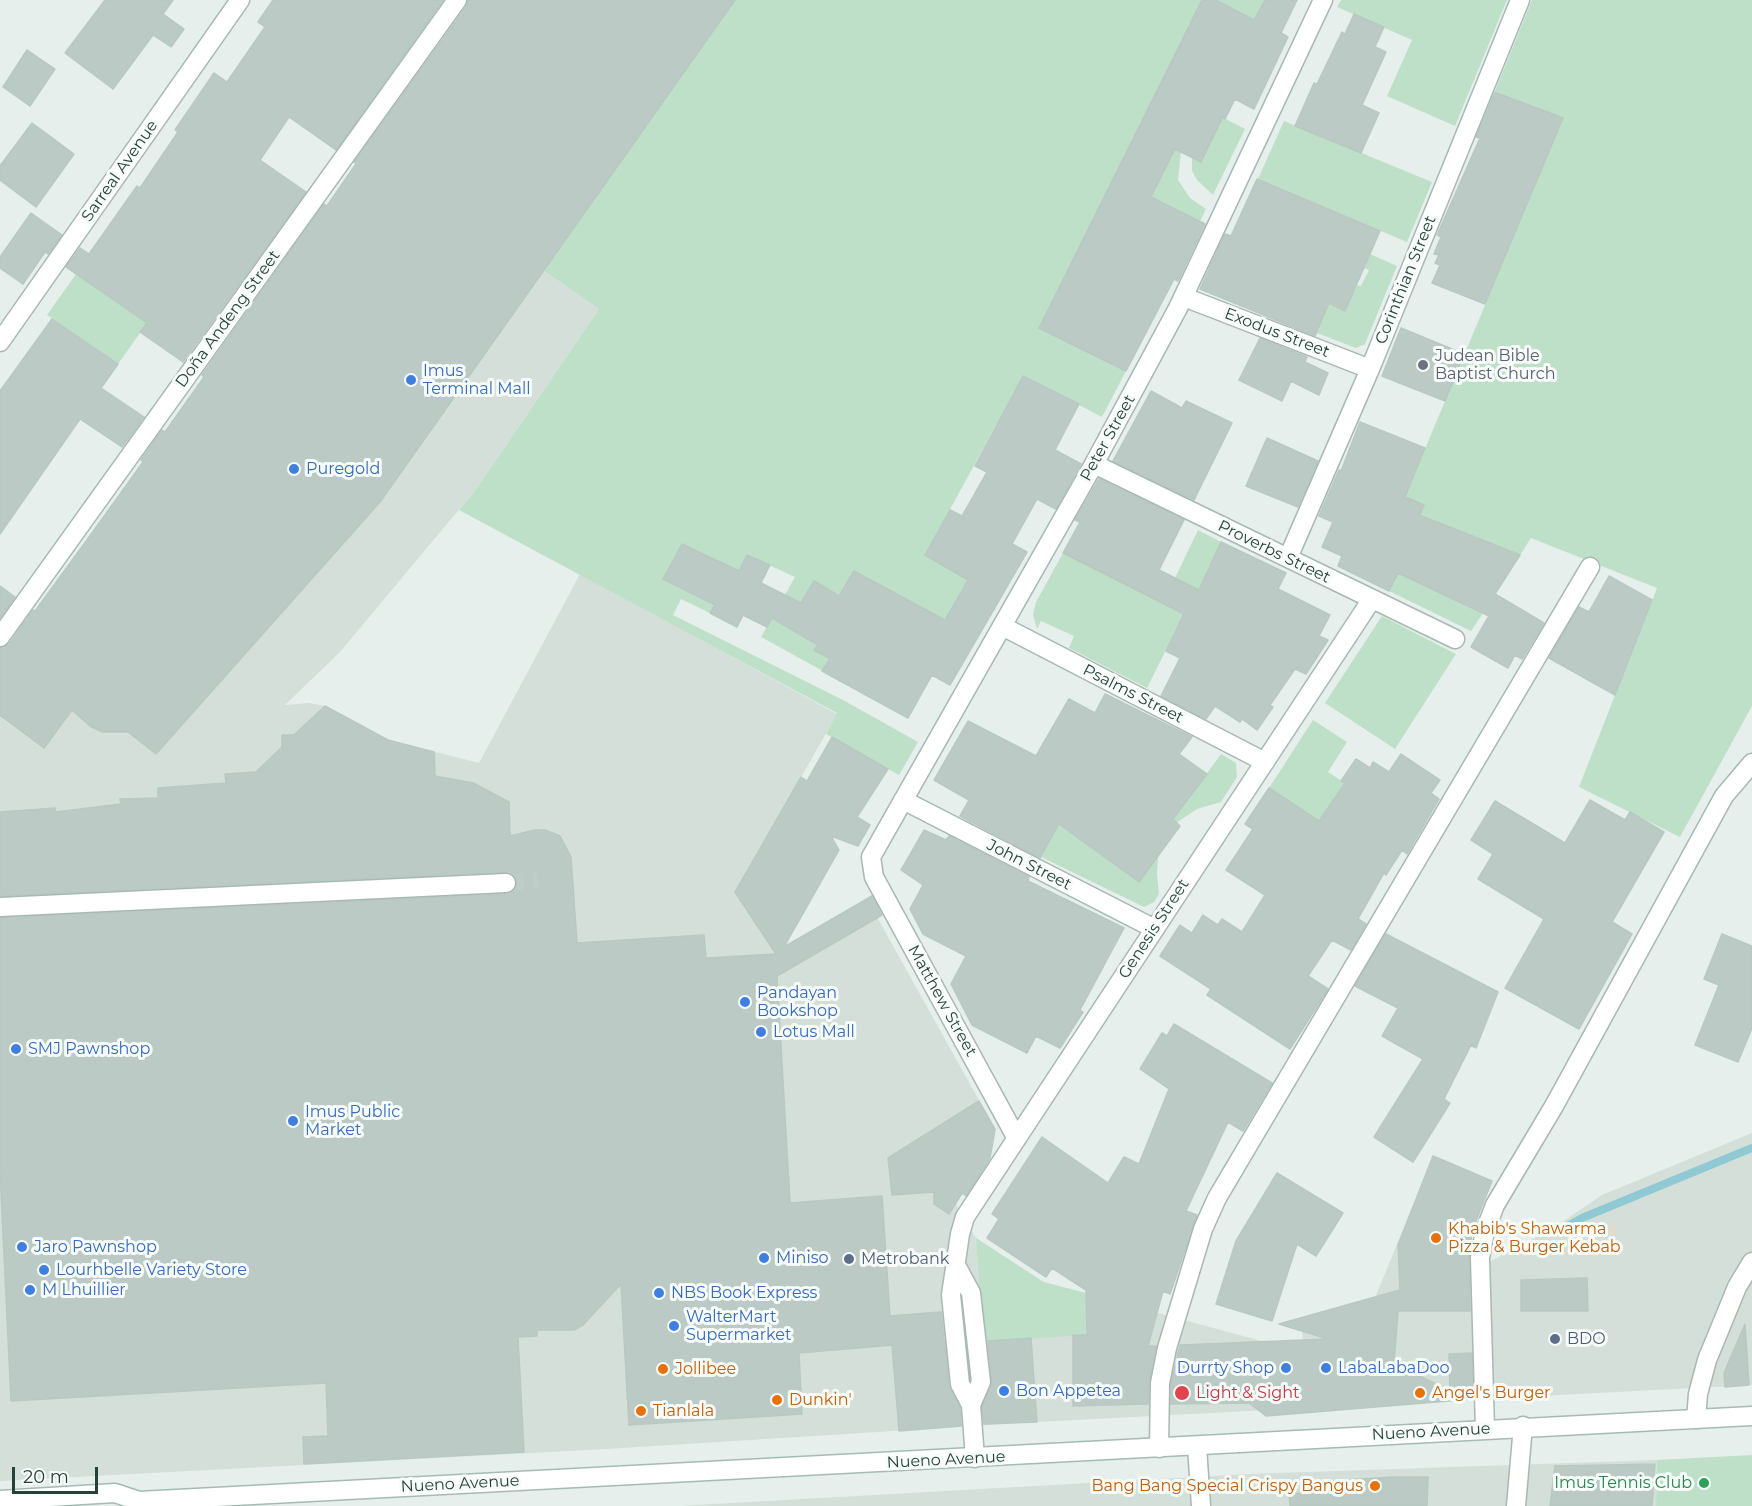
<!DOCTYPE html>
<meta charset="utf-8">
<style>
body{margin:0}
#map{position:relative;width:1752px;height:1506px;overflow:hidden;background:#e6efeb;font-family:Montserrat,sans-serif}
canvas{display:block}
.scale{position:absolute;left:12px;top:1467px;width:86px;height:27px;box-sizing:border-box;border:3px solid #24423a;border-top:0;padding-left:8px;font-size:18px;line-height:21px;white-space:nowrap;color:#24423a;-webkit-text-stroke:4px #f7fbf9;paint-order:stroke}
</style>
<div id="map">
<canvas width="1752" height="1506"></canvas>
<div class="scale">20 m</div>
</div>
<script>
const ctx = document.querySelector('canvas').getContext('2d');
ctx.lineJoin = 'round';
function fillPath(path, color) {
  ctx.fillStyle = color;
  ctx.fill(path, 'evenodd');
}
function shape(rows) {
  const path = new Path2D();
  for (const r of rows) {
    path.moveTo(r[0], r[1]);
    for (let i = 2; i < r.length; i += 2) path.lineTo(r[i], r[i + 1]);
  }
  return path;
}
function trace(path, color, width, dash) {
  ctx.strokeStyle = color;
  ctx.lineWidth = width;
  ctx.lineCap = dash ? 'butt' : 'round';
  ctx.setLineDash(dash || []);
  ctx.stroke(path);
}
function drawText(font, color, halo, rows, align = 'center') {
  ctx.font = font + ' Montserrat,sans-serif';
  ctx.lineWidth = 6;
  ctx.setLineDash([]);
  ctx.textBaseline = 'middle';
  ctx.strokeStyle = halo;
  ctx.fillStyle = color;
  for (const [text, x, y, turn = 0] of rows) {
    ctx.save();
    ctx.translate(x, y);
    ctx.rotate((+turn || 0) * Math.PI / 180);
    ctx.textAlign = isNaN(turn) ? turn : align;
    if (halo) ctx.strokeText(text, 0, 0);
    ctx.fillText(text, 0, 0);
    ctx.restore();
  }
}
const built = shape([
 [552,0,735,0,544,271,599,309,477,488,340,652,285,705,309,703,325,706,388,740,479,763,580,574,837,714,745,876,789,945,877,917,995,1129,995,1135,991,1149,956,1204,976,1238,1044,1282,1265,1342,1303,1340,1301,1318,1375,1298,1433,1156,1492,1181,1472,1231,1472,1271,1552,1229,1602,1195,1752,1133,1752,1385,1037,1422,607,1449,0,1481,0,670],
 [1657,1460,1656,1506,678,1506,1249,1474]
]);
const green = shape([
 [735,0,1202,0,1039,327,1126,371,1102,417,1023,376,925,555,1000,598,958,616,950,612,945,620,854,571,839,596,814,581,790,623,818,645,814,650,830,659,823,671,761,637,795,577,747,555,739,571,682,544,663,579,715,605,710,613,681,599,673,615,843,700,918,742,899,775,826,734,837,713,459,510,477,488,599,309,544,271],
 [1216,0,1265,0,1254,20],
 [1341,0,1507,0,1455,126,1387,96,1412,40,1337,7],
 [1532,0,1752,0,1752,706,1680,837,1579,787,1657,588,1531,538,1520,555,1420,514,1405,497,1563,118,1495,91],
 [1172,91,1245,129,1213,195,1197,180,1192,171,1192,157,1201,162,1213,136],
 [1284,121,1432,182,1407,242,1258,179],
 [1175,149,1181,152,1178,180,1190,198,1206,209,1200,221,1136,189,1166,166],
 [1370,254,1397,266,1365,344,1356,348,1317,333,1329,303,1345,311,1357,285,1361,286,1369,270,1364,268],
 [76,274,147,323,118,364,47,315],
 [1198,530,1221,542,1187,616,1184,614,1147,688,1069,648,1074,636,1041,621,1037,629,1033,615,1036,602,1063,553,1154,599,1168,574,1175,578],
 [1398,573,1483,613,1471,631,1389,591],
 [1382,616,1456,654,1395,749,1325,703],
 [1313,720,1347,742,1328,772,1357,791,1337,794,1319,821,1269,788],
 [1117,721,1074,834,1138,882,1158,855,1157,875,1159,894,1154,902,1144,907,1041,857],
 [1221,754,1236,763,1237,777,1221,802,1197,809,1176,823,1173,820],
 [976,1238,1043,1282,1098,1296,1087,1317,1087,1335,984,1342],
 [1752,1455,1752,1506,1656,1506,1657,1460]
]);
const stream = shape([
 [1562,1229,1582,1218,1752,1148]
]);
const building = shape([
 [105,0,173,0,163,14,184,29,171,47,153,35,113,89,65,53,105,0],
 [273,0,443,0,336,150,289,117,260,160,306,192,183,362,140,332,147,323,66,267,80,248,89,254,137,186,140,188,178,132,175,130,214,73,227,82,265,27,258,22,273,0],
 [468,0,735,0,380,502,156,754,128,732,102,732,90,726,72,710,44,748,0,715,0,648,9,644,33,610,35,611,92,533,143,462,141,460,162,430,165,432,204,377,202,375,324,204,327,206,356,164,354,162,466,7,468,0],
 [1202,0,1216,0,1254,20,1265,0,1297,0,1281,33,1288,37,1254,109,1235,99,1225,119,1223,117,1201,162,1175,149,1151,197,1205,224,1178,281,1174,279,1126,371,1039,328,1202,0],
 [1354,14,1384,27,1375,47,1386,52,1362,105,1379,113,1361,153,1295,126,1314,83,1317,84,1342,32,1345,34,1354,14],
 [27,50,55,69,30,106,3,87,27,50],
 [1495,92,1563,118,1485,304,1432,283,1440,265,1435,263,1439,255,1434,254,1441,237,1437,235,1480,138,1476,137,1495,92],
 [32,123,74,154,36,207,0,180,0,166,32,123],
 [1257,179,1380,231,1345,311,1329,303,1315,336,1200,289,1225,234,1231,236,1257,179],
 [31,213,62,235,48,254,45,252,23,284,0,268,0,257,31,213],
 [52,319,118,364,101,388,144,417,122,447,80,419,0,534,0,391,52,319],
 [1401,328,1464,354,1445,401,1382,376,1401,328],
 [1260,338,1307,357,1305,362,1328,373,1319,395,1291,381,1282,401,1239,380,1260,338],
 [1023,376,1079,404,1055,450,1081,464,1056,509,1037,499,1012,544,1027,552,950,685,932,675,908,718,822,671,830,659,814,650,818,645,772,618,767,627,743,615,737,627,710,613,715,605,663,579,682,544,739,571,747,555,770,565,761,583,801,603,814,581,839,596,854,571,945,620,968,580,925,555,950,510,962,516,987,472,975,466,1023,376],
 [1151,391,1182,408,1186,401,1232,423,1194,500,1113,461,1151,391],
 [1360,422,1425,448,1405,497,1424,505,1420,515,1520,555,1495,594,1544,623,1522,659,1515,655,1508,668,1471,647,1489,616,1398,573,1389,591,1338,566,1342,556,1322,547,1333,522,1319,516,1339,470,1341,471,1360,422],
 [1267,438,1318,461,1298,507,1246,486,1267,438],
 [1099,479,1184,520,1159,570,1199,590,1221,542,1286,573,1278,589,1330,615,1319,636,1328,640,1306,674,1295,669,1270,705,1273,707,1257,730,1242,719,1240,722,1215,706,1206,719,1161,696,1180,658,1166,651,1184,614,1063,553,1080,522,1075,520,1099,479],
 [1609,576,1652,600,1615,695,1549,658,1579,607,1589,612,1609,576],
 [0,586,15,597,0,618,0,586],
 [1105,694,1192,737,1179,754,1207,774,1173,819,1180,826,1139,882,1059,824,1040,858,960,816,969,800,934,780,968,721,1036,756,1069,699,1095,713,1105,694],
 [325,706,388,740,434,752,435,776,473,783,509,802,510,836,535,830,545,830,560,836,571,857,577,943,704,935,706,958,776,954,735,892,801,777,807,781,832,737,888,769,857,817,870,825,858,846,831,836,839,850,784,947,872,896,882,915,777,976,790,1203,882,1196,890,1316,941,1312,949,1385,960,1408,961,1426,899,1431,892,1345,799,1353,802,1414,629,1425,621,1284,583,1325,574,1330,537,1330,537,1336,518,1337,524,1452,304,1464,303,1437,328,1436,326,1383,11,1401,0,1171,0,918,507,894,513,892,517,883,515,876,505,872,0,896,0,812,55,808,55,812,121,804,120,799,158,798,158,788,226,783,225,774,256,772,282,747,282,735,294,735,325,706],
 [1401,754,1440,780,1431,793,1439,799,1407,854,1402,850,1386,875,1384,873,1358,919,1366,924,1351,950,1332,940,1308,976,1328,989,1290,1049,1207,995,1211,989,1160,956,1180,925,1192,933,1203,915,1218,925,1222,919,1242,932,1265,895,1226,870,1253,829,1245,824,1269,788,1319,821,1345,783,1341,781,1356,759,1370,768,1373,762,1389,772,1401,754],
 [1590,800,1625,820,1630,812,1664,832,1612,922,1632,934,1579,1029,1505,988,1544,919,1478,879,1493,854,1471,840,1495,801,1565,843,1590,800],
 [924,830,946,840,949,836,1029,877,1028,881,1124,928,1080,1010,1083,1012,1060,1048,1036,1036,1027,1053,972,1025,951,984,966,956,923,934,910,909,923,885,901,870,924,830],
 [1386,934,1498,992,1476,1048,1471,1045,1444,1099,1450,1103,1413,1162,1374,1137,1423,1059,1382,1036,1398,1008,1355,986,1386,934],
 [1722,934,1752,946,1752,1028,1738,1062,1695,1045,1719,985,1704,979,1722,934],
 [1174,1024,1272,1083,1243,1131,1228,1122,1186,1211,1197,1215,1170,1294,1163,1291,1148,1346,1156,1346,1149,1381,1148,1404,1073,1406,1073,1335,1087,1335,1086,1290,1052,1268,1046,1277,987,1238,999,1219,992,1214,1042,1137,1108,1183,1124,1157,1139,1164,1169,1089,1140,1069,1162,1033,1167,1036,1174,1024],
 [979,1101,995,1129,990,1158,966,1196,962,1193,949,1214,934,1204,934,1192,892,1195,888,1158,979,1101],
 [1433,1156,1492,1181,1472,1231,1469,1258,1470,1311,1398,1311,1394,1363,1450,1391,1449,1354,1472,1353,1473,1399,1266,1416,1249,1403,1171,1404,1171,1384,1180,1345,1328,1339,1279,1324,1400,1290,1398,1245,1433,1156],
 [1277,1173,1343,1213,1316,1256,1297,1244,1272,1321,1216,1304,1236,1241,1277,1173],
 [1587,1278,1588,1311,1521,1311,1521,1280,1587,1278],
 [1745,1324,1749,1385,1725,1387,1724,1373,1745,1324],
 [1031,1338,1037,1422,984,1424,982,1407,992,1381,988,1341,1031,1338],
 [1655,1464,1652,1506,1550,1506,1555,1466,1655,1464],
 [1392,1477,1428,1477,1427,1506,1290,1506,1289,1495,1332,1487,1332,1481,1392,1477]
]);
const pedestrianTunnel = shape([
 [506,883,538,881]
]);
const pedestrian = shape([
 [0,907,506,883]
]);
const minor = shape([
 [1184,297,1370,369],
 [0,342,240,0],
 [1094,464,1455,639],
 [1288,558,1370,369,1520,0],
 [1002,626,1265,762],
 [0,637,457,0],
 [903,800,1155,929],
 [1016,1137,874,877,871,857,1094,464,1178,308,1323,0],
 [957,1267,971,1293,981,1382,971,1405],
 [1696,1419,1698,1394,1707,1360,1737,1287,1752,1262],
 [1485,1429,1480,1258,1485,1231,1495,1205,1554,1106,1724,796,1752,763],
 [1197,1446,1201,1506],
 [1159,1448,1160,1383,1167,1348,1203,1229,1217,1198,1590,567],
 [975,1458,971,1405,960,1384,951,1295,960,1234,965,1217,1372,599],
 [1516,1506,1523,1426]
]);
const secondary = shape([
 [0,1500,115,1493,139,1501,1752,1416]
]);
const markers = [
 [1423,365,6,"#6b7280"],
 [411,380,6,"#3f7fe0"],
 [294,469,6,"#3f7fe0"],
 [745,1002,6,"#3f7fe0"],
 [761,1032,6,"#3f7fe0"],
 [16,1049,6,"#3f7fe0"],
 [293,1121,6,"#3f7fe0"],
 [1436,1238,6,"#e8710a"],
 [22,1247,6,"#3f7fe0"],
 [764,1258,6,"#3f7fe0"],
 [849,1259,6,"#5c6f8a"],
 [44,1270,6,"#3f7fe0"],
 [30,1290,6,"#3f7fe0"],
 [659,1293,6,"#3f7fe0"],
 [674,1326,6,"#3f7fe0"],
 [1555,1339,6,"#5c6f8a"],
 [1286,1368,6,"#3f7fe0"],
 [1326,1368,6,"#3f7fe0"],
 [663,1369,6,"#e8710a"],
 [1004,1391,6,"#3f7fe0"],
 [1182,1393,8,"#e0444e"],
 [1420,1393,6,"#e8710a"],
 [777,1400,6,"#e8710a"],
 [641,1411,6,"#e8710a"],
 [1704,1483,6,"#2e9e5b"],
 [1375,1486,6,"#e8710a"]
];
const streetNames = [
 ["Sarreal Avenue",120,171,-55],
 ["Corinthian Street",1406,280,-68],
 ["Doña Andeng Street",228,319,-54],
 ["Exodus Street",1277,333,21],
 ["Peter Street",1108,438,-61],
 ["Proverbs Street",1274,552,26],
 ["Psalms Street",1133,694,27],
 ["John Street",1029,865,27],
 ["Genesis Street",1154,929,-57],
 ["Matthew Street",942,1001,61],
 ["Nueno Avenue",1431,1432,-3],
 ["Nueno Avenue",946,1460,-3],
 ["Nueno Avenue",460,1484,-3]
];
const worshipNames = [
 ["Judean Bible",1435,356],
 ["Baptist Church",1435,374]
];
const shopNames = [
 ["Imus",423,371],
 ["Terminal Mall",423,389],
 ["Puregold",306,469],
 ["Pandayan",757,993],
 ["Bookshop",757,1011],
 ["Lotus Mall",773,1032],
 ["SMJ Pawnshop",28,1049],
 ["Imus Public",305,1112],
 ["Market",305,1130],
 ["Jaro Pawnshop",34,1247],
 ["Miniso",776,1258],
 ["Lourhbelle Variety Store",56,1270],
 ["M Lhuillier",42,1290],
 ["NBS Book Express",671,1293],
 ["WalterMart",686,1317],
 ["Supermarket",686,1335],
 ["Durrty Shop",1274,1368,"right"],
 ["LabaLabaDoo",1338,1368],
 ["Bon Appetea",1016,1391]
];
const foodNames = [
 ["Khabib's Shawarma",1448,1229],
 ["Pizza & Burger Kebab",1448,1247],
 ["Jollibee",675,1369],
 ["Angel's Burger",1432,1393],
 ["Dunkin'",789,1400],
 ["Tianlala",653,1411],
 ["Bang Bang Special Crispy Bangus",1363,1486,"right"]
];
const serviceNames = [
 ["Metrobank",861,1259],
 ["BDO",1567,1339]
];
const healthNames = [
 ["Light & Sight",1196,1393]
];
const leisureNames = [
 ["Imus Tennis Club",1692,1483]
];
fillPath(built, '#d4dfda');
fillPath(green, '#bfe0c8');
trace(stream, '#8ec9d4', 8);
fillPath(building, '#bbcac4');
trace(building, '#b8c9c2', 1.5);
trace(pedestrianTunnel, '#bfccc8', 18, [18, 9]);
trace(pedestrian, '#a8b8b2', 21);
trace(minor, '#a8b8b2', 21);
trace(secondary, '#a4bbb3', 21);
trace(pedestrian, '#fff', 18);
trace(minor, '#fff', 18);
trace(secondary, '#fff', 18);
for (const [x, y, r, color] of markers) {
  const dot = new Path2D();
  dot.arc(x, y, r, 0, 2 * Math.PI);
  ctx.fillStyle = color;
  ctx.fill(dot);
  trace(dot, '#f7fbf9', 2);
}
drawText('16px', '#24423a', '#f7fbf9', streetNames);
drawText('16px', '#5b616d', '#f7fbf9', worshipNames, 'left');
drawText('16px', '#366cbe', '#f7fbf9', shopNames, 'left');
drawText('16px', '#c56008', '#f7fbf9', foodNames, 'left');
drawText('16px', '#4e5e75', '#f7fbf9', serviceNames, 'left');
drawText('16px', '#be3a42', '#f7fbf9', healthNames, 'left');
drawText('16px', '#27864d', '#f7fbf9', leisureNames, 'right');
</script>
